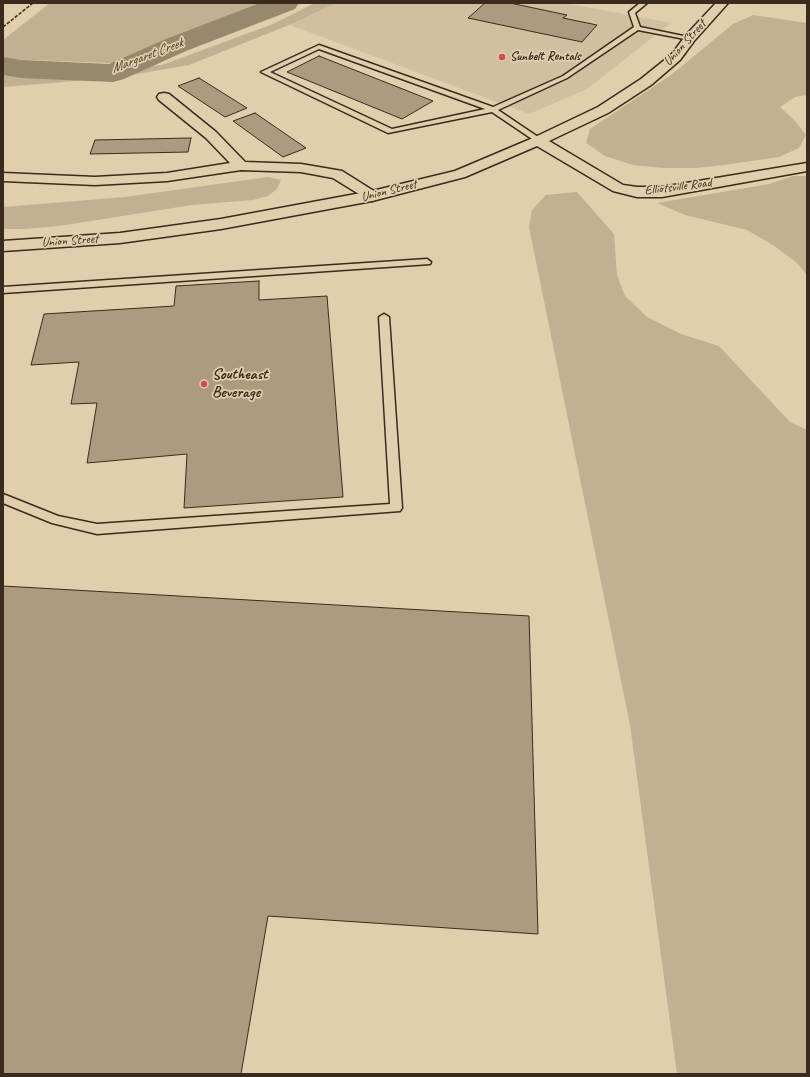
<!DOCTYPE html>
<style>
body{margin:0}
#map{position:relative;width:810px;height:1077px;overflow:hidden;background:#e0ceac;font-family:Caveat,sans-serif}
canvas{display:block}
.frame{position:absolute;inset:0;border:4px solid #3b2a1e;pointer-events:none}
</style>
<div id="map">
<canvas width="810" height="1077"></canvas>
<div class="frame"></div>
</div>
<script>
const ctx = document.querySelector('canvas').getContext('2d');
ctx.lineJoin = 'round';
function fillPath(path, color) {
  ctx.fillStyle = color;
  ctx.fill(path, 'evenodd');
}
function shape(rows) {
  const path = new Path2D();
  for (const r of rows) {
    path.moveTo(r[0], r[1]);
    for (let i = 2; i < r.length; i += 2) path.lineTo(r[i], r[i + 1]);
  }
  return path;
}
function trace(path, color, width, dash) {
  ctx.strokeStyle = color;
  ctx.lineWidth = width;
  ctx.lineCap = dash ? 'butt' : 'round';
  ctx.setLineDash(dash || []);
  ctx.stroke(path);
}
function drawText(font, color, halo, rows, align = 'center') {
  ctx.font = font + ' Caveat,sans-serif';
  ctx.lineWidth = 3.5;
  ctx.setLineDash([]);
  ctx.textBaseline = 'middle';
  ctx.strokeStyle = halo;
  ctx.fillStyle = color;
  for (const [text, x, y, turn = 0] of rows) {
    ctx.save();
    ctx.translate(x, y);
    ctx.rotate((+turn || 0) * Math.PI / 180);
    ctx.textAlign = isNaN(turn) ? turn : align;
    if (halo) ctx.strokeText(text, 0, 0);
    ctx.fillText(text, 0, 0);
    ctx.restore();
  }
}
const built = shape([
 [336,3,565,3,671,23,587,89,529,114,290,25]
]);
const green = shape([
 [50,3,276,3,133,64,3,59,3,40],
 [315,3,336,3,294,23,189,65,113,78,3,87,3,67,41,67,95,71,162,65,273,24],
 [753,15,807,23,807,95,795,97,780,107,795,121,806,135,799,148,779,157,724,165,695,168,664,168,633,165,605,156,586,143,590,129,671,75,733,24],
 [793,176,807,176,807,275,797,263,773,245,747,230,685,215,657,203,769,184],
 [268,177,281,180,277,189,268,196,253,200,192,205,59,226,26,229,3,229,3,207,125,197],
 [577,192,614,234,617,275,625,296,647,317,681,334,719,346,790,422,807,430,807,1074,677,1074,630,725,529,227,532,210,546,195]
]);
const river = shape([
 [260,3,299,3,295,9,186,51,124,79,113,82,21,78,3,75,3,57,21,60,109,64,166,39,260,3]
]);
const building = shape([
 [485,3,510,3,567,15,563,18,597,25,582,42,468,18,485,3],
 [319,56,433,101,402,119,287,72,319,56],
 [199,78,247,108,225,117,178,86,199,78],
 [255,113,306,148,283,157,233,121,255,113],
 [191,138,188,152,90,154,95,140,191,138],
 [259,281,259,300,327,296,343,497,184,508,187,454,87,463,97,403,71,404,79,362,31,365,44,314,174,306,176,286,259,281],
 [3,586,529,616,538,934,268,916,241,1074,3,1074,3,586]
]);
const lane = shape([
 [640,3,647,3,635,13,640,27,693,38,690,40,638,30,567,78,498,110,541,139,542,141,538,143,492,112,388,133,261,72,319,45,493,107,563,76,634,27,629,12,640,3],
 [319,49,485,109,392,129,270,72,319,49],
 [427,259,431,262,430,264,3,293,3,287,427,259],
 [384,314,389,317,402,508,400,511,97,534,52,523,3,503,3,494,58,516,97,524,390,504,379,317,384,314]
]);
const street = shape([
 [164,93,169,94,216,132,245,162,301,164,342,171,377,193,380,196,377,199,372,201,367,199,333,178,301,172,241,170,167,181,95,185,3,181,3,173,95,177,167,173,230,163,206,138,159,100,157,97,159,94,164,93]
]);
const secondary = shape([
 [716,3,728,3,694,41,680,60,651,85,608,113,549,141,623,185,637,187,662,187,807,163,807,171,662,197,637,197,613,191,537,146,465,177,372,201,221,229,120,243,3,251,3,241,120,233,221,219,372,191,455,171,533,138,598,107,641,79,672,54,686,35,716,3]
]);
const rail = shape([
 [3,27,33,3]
]);
const markers = [
 [502,57,4,"#d1495b"],
 [204,384,4,"#d1495b"]
];
const farStreetnames = [
 ["Union Street",685,43,-48],
 ["Elliotsville Road",678,187,-7],
 ["Union Street",389,191,-14],
 ["Union Street",70,241,-4]
];
const farPoinames = [
 ["Sunbelt Rentals",510,57]
];
const farWaternames = [
 ["Margaret Creek",147,56,-21]
];
const poiNames = [
 ["Southeast",212,375],
 ["Beverage",212,393]
];
fillPath(built, '#d1bf9f');
fillPath(green, '#c2b092');
fillPath(river, '#98886e');
fillPath(building, '#ad9b80');
trace(building, '#3b2a1e', 1);
trace(lane, '#3b2a1e', 3);
trace(street, '#3b2a1e', 3);
trace(secondary, '#3b2a1e', 3);
fillPath(lane, '#e0ceac');
fillPath(street, '#e0ceac');
fillPath(secondary, '#e0ceac');
trace(rail, '#3b2a1e', 1.5, [3.5, 1.5]);
for (const [x, y, r, color] of markers) {
  const dot = new Path2D();
  dot.arc(x, y, r, 0, 2 * Math.PI);
  ctx.fillStyle = color;
  ctx.fill(dot);
  trace(dot, '#e0ceac', 1.5);
}
drawText('13px', '#3b2a1e', '#e0ceac', farStreetnames);
drawText('bold 13px', '#3b2a1e', '#e0ceac', farPoinames, 'left');
drawText('italic 14px', '#4e3d2e', '#e0ceac', farWaternames);
drawText('bold 16px', '#3b2a1e', '#e0ceac', poiNames, 'left');
</script>
